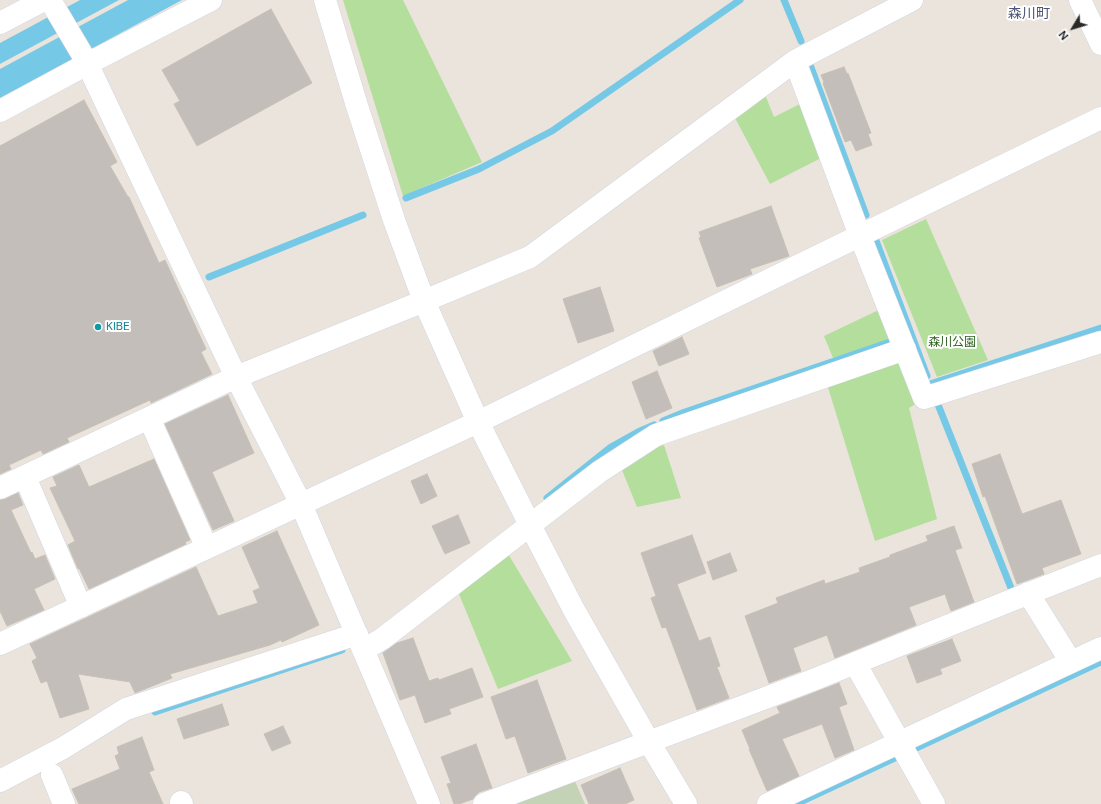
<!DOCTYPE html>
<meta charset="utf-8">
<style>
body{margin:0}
#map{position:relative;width:1101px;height:804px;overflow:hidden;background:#ebe4dc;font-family:"DM Sans",sans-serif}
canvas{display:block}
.north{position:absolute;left:1053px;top:8px;width:40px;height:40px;-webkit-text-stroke:3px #fff;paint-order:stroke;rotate:232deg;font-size:11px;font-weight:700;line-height:16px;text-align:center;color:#292929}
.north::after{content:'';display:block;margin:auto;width:14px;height:18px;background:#292929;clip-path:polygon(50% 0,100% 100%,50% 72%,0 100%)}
</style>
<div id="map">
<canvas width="1101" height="804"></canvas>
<div class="north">N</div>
</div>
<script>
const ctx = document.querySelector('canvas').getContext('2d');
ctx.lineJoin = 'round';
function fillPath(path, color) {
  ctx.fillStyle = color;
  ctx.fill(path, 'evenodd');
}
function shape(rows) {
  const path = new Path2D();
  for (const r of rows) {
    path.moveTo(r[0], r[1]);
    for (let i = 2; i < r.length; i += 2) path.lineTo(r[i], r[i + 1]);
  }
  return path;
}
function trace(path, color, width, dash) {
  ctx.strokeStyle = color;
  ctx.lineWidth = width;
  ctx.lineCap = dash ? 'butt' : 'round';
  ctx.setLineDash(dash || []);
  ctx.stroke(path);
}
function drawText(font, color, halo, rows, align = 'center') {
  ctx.font = font + ' "DM Sans","Noto Sans JP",sans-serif';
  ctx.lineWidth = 4;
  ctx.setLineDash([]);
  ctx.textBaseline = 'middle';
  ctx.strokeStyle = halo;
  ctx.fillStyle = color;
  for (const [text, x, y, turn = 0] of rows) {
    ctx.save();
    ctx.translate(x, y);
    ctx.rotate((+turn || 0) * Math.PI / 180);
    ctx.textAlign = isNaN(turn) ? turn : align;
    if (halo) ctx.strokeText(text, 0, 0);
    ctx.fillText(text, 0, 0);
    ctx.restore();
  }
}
const green = shape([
 [343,0,403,0,482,162,403,196],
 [764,92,774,117,804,102,823,157,770,184,734,116],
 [926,219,988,360,937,377,882,240],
 [883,308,894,338,833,358,824,336],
 [898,359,919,402,909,408,937,519,875,541,827,384],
 [664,445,681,498,637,507,622,470,647,450],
 [507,552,572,661,498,689,459,594]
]);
const cemetery = shape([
 [574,779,585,804,512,804]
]);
const water = shape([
 [80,0,119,0,0,64,0,43],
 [128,0,182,0,0,98,0,69]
]);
const stream = shape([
 [784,0,801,41],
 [809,62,866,215],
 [406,198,479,169,552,131,740,0],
 [875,238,927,376],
 [209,277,363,215],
 [930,384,1101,328],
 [937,402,1011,588],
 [663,421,685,412,890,342],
 [547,498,611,447,638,432,654,425],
 [155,712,342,650],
 [912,750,1101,662],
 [796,804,899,756]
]);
const building = shape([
 [271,9,312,83,197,146,174,104,180,101,162,70,271,9],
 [844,67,847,74,848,73,871,133,868,134,872,145,856,151,851,140,845,142,823,83,824,82,821,75,844,67],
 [84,100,117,162,110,166,128,197,129,197,159,263,165,260,206,349,201,352,212,374,151,403,150,400,67,438,69,442,43,454,41,450,9,465,11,469,0,474,0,146,84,100],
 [771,206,789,256,750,269,752,274,717,287,699,238,701,237,699,232,771,206],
 [600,287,614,331,578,343,563,299,600,287],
 [682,337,689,354,659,366,653,351,682,337],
 [657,371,672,408,646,419,632,382,657,371],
 [228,395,254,453,212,472,234,521,213,530,165,424,228,395],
 [1000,454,1022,514,1061,500,1081,554,1042,568,1044,574,1017,584,985,496,983,497,972,464,1000,454],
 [154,459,190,540,185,542,186,544,89,589,79,568,78,569,68,545,75,541,50,488,57,486,53,477,79,465,89,487,154,459],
 [427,474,437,496,421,504,411,481,427,474],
 [18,493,23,505,11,510,31,553,32,552,35,559,45,555,55,579,34,589,44,610,7,626,0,611,0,500,5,499,18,493],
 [458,515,470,543,445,554,432,526,458,515],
 [954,526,962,548,955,550,974,602,951,611,945,594,909,607,916,625,835,658,827,635,793,648,801,671,769,683,745,616,778,603,776,598,824,580,825,584,860,572,859,568,890,557,890,555,928,541,926,536,954,526],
 [277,531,319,625,282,642,281,640,270,645,170,674,172,678,135,693,130,682,78,674,89,709,60,718,47,681,41,683,32,661,37,658,30,644,196,567,218,616,258,603,253,591,260,588,242,547,277,531],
 [692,535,706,573,677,584,699,641,710,637,720,666,717,667,729,698,697,710,666,627,662,628,651,598,656,596,641,553,692,535],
 [730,553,737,571,713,580,707,562,730,553],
 [413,638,429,681,438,678,439,680,472,668,483,697,449,709,451,714,425,723,415,695,400,700,383,653,397,643,413,638],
 [952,639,961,661,940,669,942,674,917,683,907,656,952,639],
 [537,680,566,759,528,773,515,736,506,739,491,697,537,680],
 [839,683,847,704,839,707,854,750,835,758,822,724,782,739,799,776,767,791,749,749,750,749,742,730,780,713,777,707,839,683],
 [222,704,229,725,184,739,177,719,222,704],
 [283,726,291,743,272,751,264,734,283,726],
 [142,737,154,770,149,772,163,804,79,804,72,789,120,769,115,756,119,754,117,747,142,737],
 [476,744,492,788,479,792,475,796,473,799,459,804,454,804,447,784,451,783,441,757,476,744],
 [620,768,634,800,625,804,589,804,581,785,620,768]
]);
const minor = shape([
 [50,0,85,59,236,377,301,504,429,804],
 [325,0,357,106,394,220,424,301,478,422,530,525,574,610,649,742,686,804],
 [1080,0,1101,44],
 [0,23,44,0],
 [795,61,860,236,924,398,1101,342],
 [0,111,87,64,211,0],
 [149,418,207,548],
 [25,477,81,607],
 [0,488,236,377,424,301,530,257,795,61,912,0],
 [1028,593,1071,662],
 [0,644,478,422,1101,118],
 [363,650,382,639,599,472,656,435,905,349],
 [855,663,934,804],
 [52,775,64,804],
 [0,781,63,748,126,709,357,634],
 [181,802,182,804],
 [484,804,813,680,1007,602,1101,565],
 [768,804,1101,648]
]);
const markers = [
 [98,327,4,"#0f9aa8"]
];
const cultureNames = [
 ["KIBE",106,327]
];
const parkNames = [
 ["森川公園",952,343]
];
const quarterNames = [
 ["森川町",1029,14]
];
fillPath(green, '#b3de9c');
fillPath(cemetery, '#c4d3b5');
fillPath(water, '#76c9e6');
trace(stream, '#76c9e6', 7);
fillPath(building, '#c3beb9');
trace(building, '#c6c0b6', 1);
trace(minor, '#d2d5e1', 23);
trace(minor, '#fff', 22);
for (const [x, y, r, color] of markers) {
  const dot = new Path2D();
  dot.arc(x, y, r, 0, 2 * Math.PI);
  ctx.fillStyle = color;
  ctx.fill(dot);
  trace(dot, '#fff', 1.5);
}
drawText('12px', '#0d838f', '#fff', cultureNames, 'left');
drawText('12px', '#2d611f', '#fff', parkNames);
drawText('14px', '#4d5577', '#fff', quarterNames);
</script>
